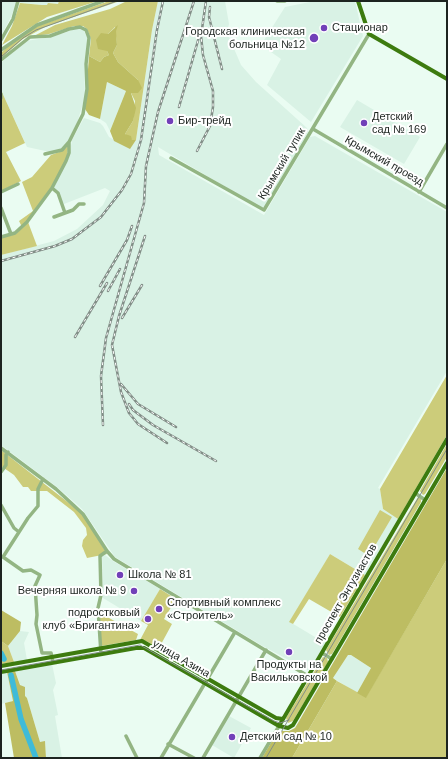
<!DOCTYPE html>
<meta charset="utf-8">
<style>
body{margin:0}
#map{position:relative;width:448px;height:759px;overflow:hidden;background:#eafcf2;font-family:Helvetica,sans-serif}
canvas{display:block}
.frame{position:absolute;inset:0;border:2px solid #1d2420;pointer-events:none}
</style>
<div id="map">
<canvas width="448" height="759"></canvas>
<div class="frame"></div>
</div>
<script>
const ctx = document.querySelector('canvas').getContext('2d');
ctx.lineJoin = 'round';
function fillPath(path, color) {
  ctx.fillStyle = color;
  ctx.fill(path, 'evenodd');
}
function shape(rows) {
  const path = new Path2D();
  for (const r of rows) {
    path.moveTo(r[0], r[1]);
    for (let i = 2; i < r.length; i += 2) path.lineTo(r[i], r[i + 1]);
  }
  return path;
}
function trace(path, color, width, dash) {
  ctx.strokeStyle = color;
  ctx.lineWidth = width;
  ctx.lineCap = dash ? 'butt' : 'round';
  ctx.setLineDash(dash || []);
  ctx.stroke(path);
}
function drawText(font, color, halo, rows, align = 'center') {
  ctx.font = font + ' Helvetica,sans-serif';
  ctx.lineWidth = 4;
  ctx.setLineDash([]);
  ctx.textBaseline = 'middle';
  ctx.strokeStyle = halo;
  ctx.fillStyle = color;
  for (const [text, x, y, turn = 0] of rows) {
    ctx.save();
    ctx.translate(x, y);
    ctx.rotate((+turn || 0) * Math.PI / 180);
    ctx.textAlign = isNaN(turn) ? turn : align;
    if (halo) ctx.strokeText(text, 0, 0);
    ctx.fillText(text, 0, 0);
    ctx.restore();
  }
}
const built = shape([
 [1,1,17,1,11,17,1,36],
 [21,1,59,1,58,4,48,3,48,5,42,5,20,3],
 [158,1,225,1,229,24,228,28,226,30,241,65,256,82,307,128,308,132,265,206,261,208,158,147,159,155,264,215,310,137,315,136,447,212,447,371,378,488,380,489,383,509,398,519,365,575,330,554,290,622,325,643,310,670,307,670,261,645,115,557,82,509,57,487,1,445,1,255,54,241,77,229,103,205,110,191,105,188,64,204,54,188,69,157,72,140,84,118,100,123,103,126,109,137,130,148,136,140,152,30],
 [315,1,355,1,363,36,311,122,267,85,281,59,261,45,285,7],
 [76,29,83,29,88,39,84,64,85,97,77,123,67,142,61,149,50,152,27,147,1,90,1,63,26,41,51,37],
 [107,82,126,91,110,131,106,123,100,119],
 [357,100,420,137,404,164,340,127],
 [105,555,113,561,160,589,141,621,103,598,102,556],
 [20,631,29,632,24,643,27,660,14,662,8,646],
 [348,655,351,655,371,668,357,693,333,678],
 [52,664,56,683,53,690,58,715,55,716,62,758,46,758,45,742,40,742,27,698,25,697,15,671],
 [7,672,13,701,1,704,1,673],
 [229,716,251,728,234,758,212,745]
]);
const green = shape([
 [59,1,98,1,47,17,2,45,12,26,20,3,42,5,47,5,48,3,58,4],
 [109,1,120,1,45,27,23,39,1,58,1,53,10,44,35,27],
 [127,1,158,1,152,30,136,140,132,140,125,134,133,121,135,101,131,93,138,80,118,62,113,53,117,45,115,27,108,34,107,51,109,55,104,57,100,62,89,56,91,39,87,29,83,26,74,26,49,34,34,36,55,25,110,9],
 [1,90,25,143,6,152,21,181,1,191],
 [68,146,67,157,52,186,37,209,22,227,19,221,33,211,22,182,32,177,51,155,62,151],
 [28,222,37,246,1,255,1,238,16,234],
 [447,375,447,435,398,519,383,509,380,489],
 [447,444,447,457,425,494,423,495,420,491],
 [1,450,83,514,107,554,87,558,82,546,83,540,87,535,86,528,74,512,47,491,31,491,28,487,23,487,14,475,1,466],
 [418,497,421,499,421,502,332,654,329,655,326,650],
 [380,510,392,517,369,556,358,549],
 [330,554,365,575,340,617,309,599,293,624,289,622],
 [447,559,447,758,292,758,337,681,366,697],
 [160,589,176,599,164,619,172,624,159,648,146,641,140,640,148,625,141,621],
 [100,613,138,634,136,640,101,646],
 [1,641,8,646,14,662,1,664],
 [323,657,327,658,328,662,293,721,288,723,286,718]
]);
const forest = shape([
 [118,25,116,31,117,45,113,53,118,62,138,80,142,88,138,93,131,93,136,108,133,121,125,134,131,136,132,140,136,140,130,149,114,141,110,131,126,91,107,82,100,119,89,115,85,109,89,56,100,62,104,57,109,55,107,51,98,49,96,40,101,33,108,34],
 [447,468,447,559,366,698,357,693,371,668,351,655,348,655,333,678,337,681,292,758,262,758,278,731,289,731,295,728],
 [1,610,21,622,20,631,8,646,1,641],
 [15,671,20,685,25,687,25,696,27,698,40,742,45,741,46,758,14,758,5,703,13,701,7,672]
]);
const river = shape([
 [1,653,4,659],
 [11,675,21,719,36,758]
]);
const minor = shape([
 [277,1,285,1],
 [1,40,13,19,18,1],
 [1,50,37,25,103,1],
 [1,60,30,37,50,36,69,29,80,27,86,30,89,38,86,64,87,89,83,114,69,142,69,153,66,161,52,188,27,222,15,233,1,237],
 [1,94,1,98],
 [313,129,447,208],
 [45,154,62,150,69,142],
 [171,158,264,210,369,34],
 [52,188,58,193,65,213],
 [1,192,18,184],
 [419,192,447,144],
 [1,208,11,234],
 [54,217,73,210,79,204,84,204],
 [1,448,56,489,83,514,107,551,114,559,308,676],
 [1,472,6,465,6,455,8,452],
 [43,479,38,489,38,506,28,518,3,557,23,571,31,570,40,575,35,586,37,615,36,624,42,653,51,653,53,662],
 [415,493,425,500],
 [1,505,14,528,19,532],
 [322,653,332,659],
 [101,654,98,608,101,595,100,556,107,551],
 [126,736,137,758],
 [168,744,194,758],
 [161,758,235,632],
 [203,758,266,650],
 [260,758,279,726]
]);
const major = shape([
 [358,1,369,34,447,79],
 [1,666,142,641,276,718,283,719],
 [1,672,136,648,144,648,279,726,288,728,293,725,447,463],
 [279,726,447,439]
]);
const tram = shape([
 [1,57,23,38,36,30,117,1],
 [1,670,140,645,274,721,280,723,289,720],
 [266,758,447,449]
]);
const rail = shape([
 [210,7,209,17,222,69],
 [179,107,199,37],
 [197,151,210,126,213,107,213,91,203,55,201,36,206,1],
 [145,236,119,316,112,345,121,392,129,413,138,424,167,443],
 [1,261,55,246,72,239,101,217,122,190,131,174,141,140,157,30,163,1],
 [100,286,127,240,132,226],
 [108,291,120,269],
 [122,318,142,285],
 [75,337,107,283],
 [121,384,138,404,176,427],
 [129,404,133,410,153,425,216,461],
 [103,425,101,376,106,338,144,203,146,166,158,112,194,1]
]);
const markers = [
 [324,28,4,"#7140b8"],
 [314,38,5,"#7140b8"],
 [170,121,4,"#7140b8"],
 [364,123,4,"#7140b8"],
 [120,575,4,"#7140b8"],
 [134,591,4,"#7140b8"],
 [159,609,4,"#7140b8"],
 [148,619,4,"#7140b8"],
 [289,652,4,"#7140b8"],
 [232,737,4,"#7140b8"]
];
const poiNames = [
 ["Стационар",332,28],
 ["Городская клиническая",305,32,"right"],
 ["больница №12",305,45,"right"],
 ["Детский",372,117],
 ["сад № 169",372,130],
 ["Бир-трейд",178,121],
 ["Школа № 81",128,575],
 ["Вечерняя школа № 9",126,591,"right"],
 ["Спортивный комплекс",167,603],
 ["«Строитель»",167,616],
 ["подростковый",140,613,"right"],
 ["клуб «Бригантина»",140,626,"right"],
 ["Продукты на",289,665,"center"],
 ["Васильковской",289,678,"center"],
 ["Детский сад № 10",240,737]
];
const streetNames = [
 ["Крымский проезд",384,161,30],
 ["Крымский тупик",282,164,-59],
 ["проспект Энтузиастов",346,594,-60],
 ["улица Азина",181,659,30]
];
fillPath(built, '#d9f2e5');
fillPath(green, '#cccc7a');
fillPath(forest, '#bdbd62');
trace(river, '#3fbbd8', 5.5);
trace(minor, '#93b583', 3.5);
trace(major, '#3d7b0f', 4);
trace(tram, '#828e87', 1);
trace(rail, '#828e87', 2.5);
trace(rail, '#fff', 1, [3]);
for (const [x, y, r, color] of markers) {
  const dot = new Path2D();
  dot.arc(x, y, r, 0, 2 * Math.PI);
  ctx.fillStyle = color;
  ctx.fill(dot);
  trace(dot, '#fff', 1.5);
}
drawText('11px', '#1d2420', '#fff', poiNames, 'left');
drawText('11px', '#1d2420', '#fff', streetNames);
</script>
